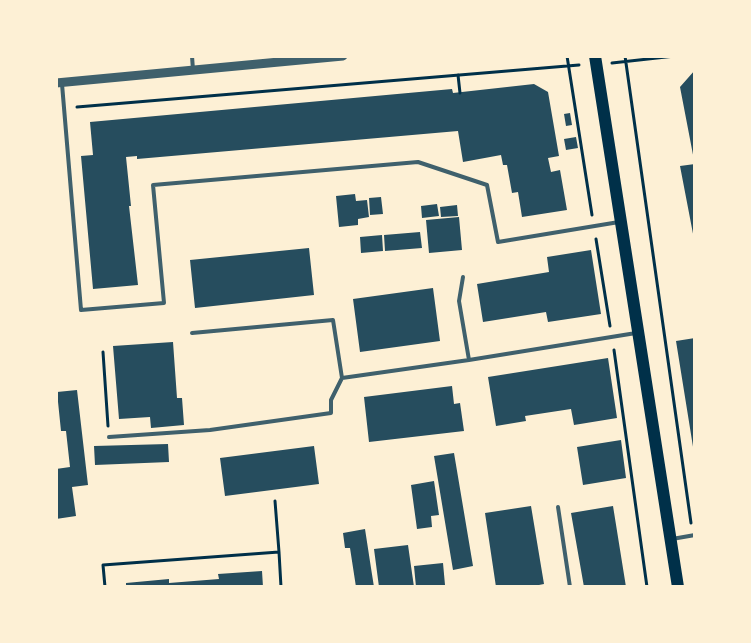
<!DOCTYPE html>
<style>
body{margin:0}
#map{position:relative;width:751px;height:643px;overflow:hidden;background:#fdf0d5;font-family:"Noto Sans",sans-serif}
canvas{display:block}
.frame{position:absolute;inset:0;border:58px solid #fdf0d5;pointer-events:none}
</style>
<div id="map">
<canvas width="751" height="643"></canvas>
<div class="frame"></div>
</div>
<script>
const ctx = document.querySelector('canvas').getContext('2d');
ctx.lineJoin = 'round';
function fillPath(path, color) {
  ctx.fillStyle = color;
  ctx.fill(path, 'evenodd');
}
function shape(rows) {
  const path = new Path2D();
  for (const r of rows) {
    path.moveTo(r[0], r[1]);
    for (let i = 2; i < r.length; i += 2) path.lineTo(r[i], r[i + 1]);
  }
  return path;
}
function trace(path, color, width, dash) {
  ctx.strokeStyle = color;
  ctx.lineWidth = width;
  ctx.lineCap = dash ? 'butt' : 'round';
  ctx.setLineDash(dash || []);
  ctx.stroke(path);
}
const building = shape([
 [695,70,695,160,694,160,680,87],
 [534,84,548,92,559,156,548,158,551,172,560,170,567,210,522,217,518,192,512,193,507,165,503,165,501,155,463,162,458,131,137,159,137,156,126,157,131,206,129,206,138,285,93,289,81,156,93,155,90,122,452,89,453,93],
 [570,113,572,125,566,126,564,114],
 [576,137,578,148,566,150,564,139],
 [695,164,695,239,694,239,680,166],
 [355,194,356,201,367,200,369,217,358,219,358,225,339,227,336,196],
 [381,197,383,214,370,215,369,198],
 [437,204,439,216,422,218,421,206],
 [457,205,458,216,441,217,440,207],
 [459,217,462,250,429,253,426,220],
 [420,232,422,248,385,251,384,235],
 [382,235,383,251,361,253,360,237],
 [309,248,314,295,195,308,190,260],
 [591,250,601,314,548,322,546,312,483,322,477,284,549,272,547,257],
 [433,288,440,341,360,352,353,299],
 [695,338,695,453,694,453,676,341],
 [173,342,177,398,182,398,184,425,151,428,150,417,119,419,113,346],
 [608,358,617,418,574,425,571,409,525,416,526,421,496,426,488,377],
 [452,386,454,404,460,403,464,431,369,442,364,397],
 [77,390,88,485,72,487,76,516,56,519,56,469,70,467,66,431,61,431,57,392],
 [621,440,626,478,583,485,577,447],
 [168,444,169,462,95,465,94,446],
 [314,446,319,484,225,496,220,458],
 [454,453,473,566,453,570,434,456],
 [434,481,439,515,431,516,432,527,417,529,411,485],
 [531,506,544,584,529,587,496,587,485,513],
 [613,506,626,587,584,587,571,513],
 [365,529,371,568,374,587,356,587,350,548,345,548,343,533],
 [408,545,414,587,379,587,374,549],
 [443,563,445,585,416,587,414,566],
 [262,571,263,587,126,587,126,583,169,579,169,583,219,579,218,574]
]);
const path = shape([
 [567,56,592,215],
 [625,56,691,523],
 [612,63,675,56],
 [458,75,460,93],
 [77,107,579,65],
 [596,239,610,326],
 [614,350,647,587],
 [103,352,108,426],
 [275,501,279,552],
 [105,587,103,565,279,552,281,587]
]);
const service = shape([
 [192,56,193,70],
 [62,84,81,310,164,303,153,185,418,162,487,185,498,242,619,222],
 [463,277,459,301,469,360],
 [192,333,333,320,342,378],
 [109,437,210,430,331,413,331,400,342,378,469,360,636,333],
 [558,507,570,587],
 [672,539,695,535]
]);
const tertiary = shape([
 [56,83,343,56]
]);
const primary = shape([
 [595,56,678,587]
]);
fillPath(building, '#264d5e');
trace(path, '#003049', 3);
trace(service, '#3f606c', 4);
trace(tertiary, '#3f606c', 9);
trace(primary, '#003049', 12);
</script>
